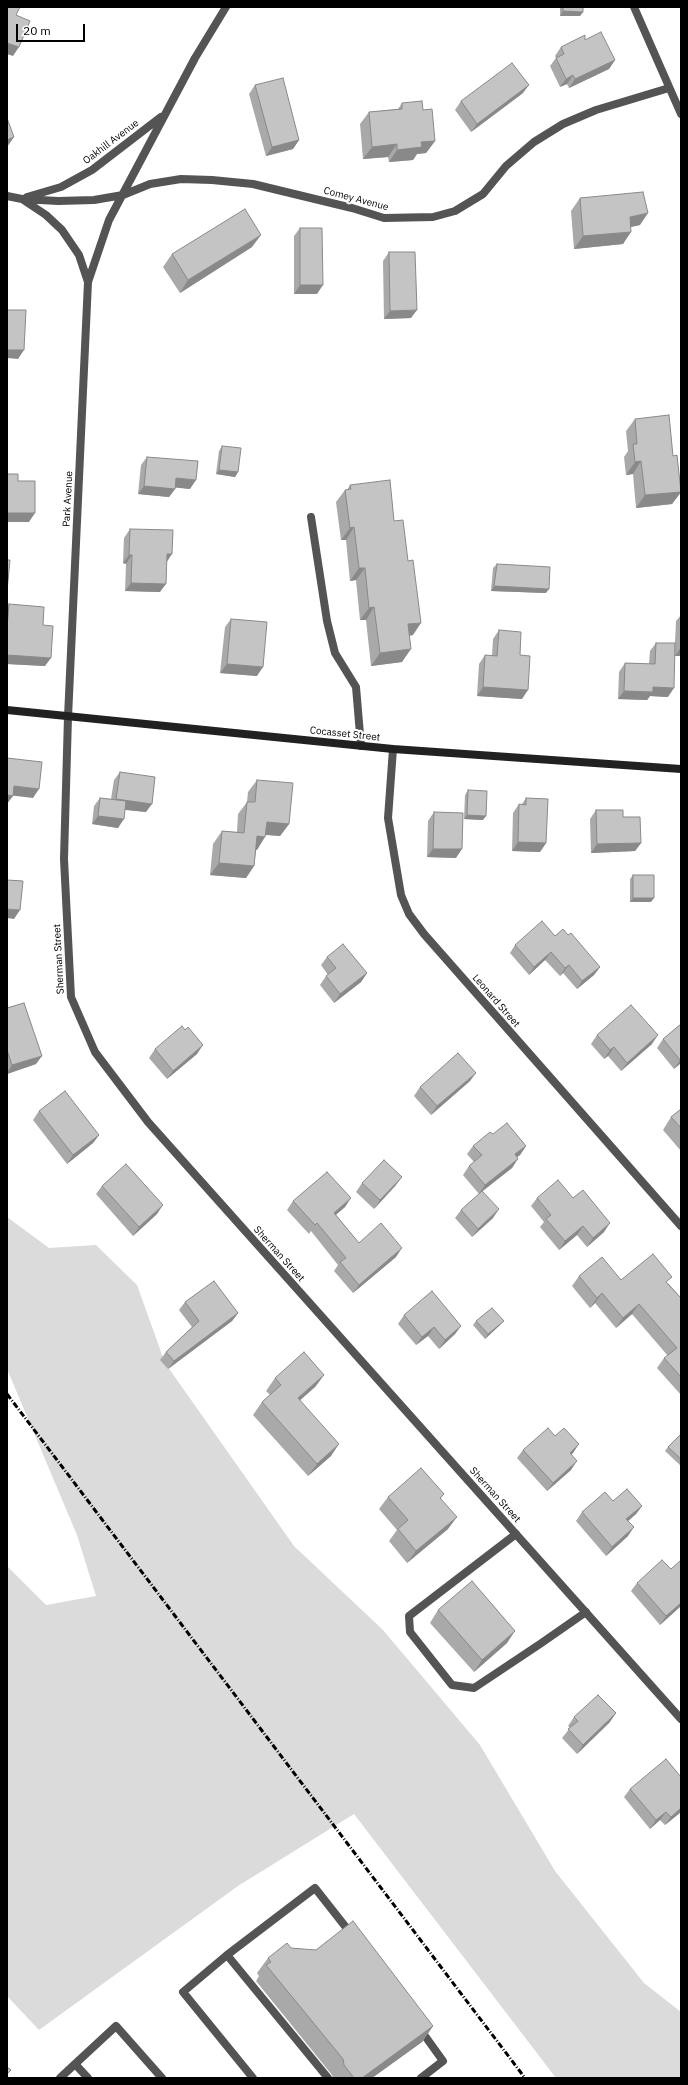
<!DOCTYPE html>
<style>
body{margin:0}
#map{position:relative;width:688px;height:2085px;overflow:hidden;background:#fff;font-family:"IBM Plex Sans",sans-serif}
canvas{display:block}
.frame{position:absolute;inset:0;border:8px solid #000;pointer-events:none}
.scale{position:absolute;left:16px;top:24px;width:69px;height:18px;box-sizing:border-box;border:2px solid #000;border-top:0;padding-left:5px;font-size:12px;line-height:14px;white-space:nowrap;color:#000;-webkit-text-stroke:3px #fff;paint-order:stroke}
</style>
<div id="map">
<canvas width="688" height="2085"></canvas>
<div class="frame"></div>
<div class="scale">20 m</div>
</div>
<script>
const ctx = document.querySelector('canvas').getContext('2d');
ctx.lineJoin = 'round';
function fillPath(path, color) {
  ctx.fillStyle = color;
  ctx.fill(path, 'evenodd');
}
function shape(rows) {
  const path = new Path2D();
  for (const r of rows) {
    path.moveTo(r[0], r[1]);
    for (let i = 2; i < r.length; i += 2) path.lineTo(r[i], r[i + 1]);
  }
  return path;
}
function trace(path, color, width, dash) {
  ctx.strokeStyle = color;
  ctx.lineWidth = width;
  ctx.lineCap = dash ? 'butt' : 'round';
  ctx.setLineDash(dash || []);
  ctx.stroke(path);
}
function drawText(font, color, halo, rows, align = 'center') {
  ctx.font = font + ' "IBM Plex Sans",sans-serif';
  ctx.lineWidth = 4;
  ctx.setLineDash([]);
  ctx.textBaseline = 'middle';
  ctx.strokeStyle = halo;
  ctx.fillStyle = color;
  for (const [text, x, y, turn = 0] of rows) {
    ctx.save();
    ctx.translate(x, y);
    ctx.rotate((+turn || 0) * Math.PI / 180);
    ctx.textAlign = isNaN(turn) ? turn : align;
    if (halo) ctx.strokeText(text, 0, 0);
    ctx.fillText(text, 0, 0);
    ctx.restore();
  }
}
const green = shape([
 [7,1217,49,1248,96,1245,137,1285,165,1363,294,1546,383,1630,480,1745,555,1871,644,1983,681,2012,681,2078,556,2078,354,1814,238,1886,39,2030,7,1996,7,1566,46,1605,96,1596,77,1535,7,1369]
]);
const lane = shape([
 [311,517,327,621,335,653,356,687,361,746],
 [516,1534,409,1616,410,1632,452,1685,474,1688,540,1644,586,1612],
 [227,1955,328,2078],
 [420,2029,443,2061,421,2078],
 [60,2078,75,2064],
 [88,2078,75,2064,116,2026,162,2078],
 [253,2078,183,1992,227,1955,315,1888,352,1935]
]);
const street = shape([
 [226,7,195,58,109,220,88,282,68,717,64,859,71,997,95,1052,148,1122,681,1719],
 [634,7,681,114],
 [7,196,22,199,46,215,62,230,79,255,88,282],
 [27,197,61,187,92,170,161,117],
 [22,199,58,201,94,200,123,195,150,184,181,179,212,180,253,184,352,208,384,218,433,217,455,211,483,194,506,166,534,142,563,124,596,110,669,88],
 [393,749,388,818,401,895,409,914,424,934,681,1226]
]);
const secondary = shape([
 [7,710,393,749,681,769]
]);
const rail = shape([
 [7,1394,525,2078]
]);
const wall = shape([
 [560,7,583,7,583,12,580,16,560,16],
 [585,40,615,60,609,69,569,88,567,84,560,87,550,66,556,58,555,56,561,47],
 [255,85,299,140,293,149,266,156,249,94],
 [523,93,471,132,455,110,461,101],
 [402,103,423,110,435,141,426,153,417,154,413,160,389,162,388,157,363,159,360,124,369,112,398,109],
 [580,198,640,225,631,227,623,244,574,249,571,211],
 [300,228,317,294,294,294,294,236],
 [252,247,180,293,163,267,172,254],
 [389,252,411,318,384,319,383,261],
 [635,419,673,456,681,492,672,504,636,508,633,474,626,475,624,457,628,451,626,431],
 [222,446,238,472,235,477,216,474,219,451],
 [147,457,190,489,175,487,175,489,169,497,138,494,141,465],
 [350,485,394,521,413,635,409,636,402,662,371,666,366,620,360,620,356,580,350,581,346,540,341,540,336,502,345,490,347,490],
 [130,529,167,561,160,592,125,591,126,564,123,563,124,538],
 [497,564,546,593,491,591,493,568],
 [9,604,43,625,45,666,7,664,7,607],
 [681,615,681,656,675,656,668,697,650,696,647,700,618,699,619,672,625,663,649,664,650,651,656,643,675,643,676,621],
 [231,619,257,676,220,673,225,627],
 [499,630,522,699,477,696,479,664,485,655,492,656,493,639],
 [120,772,146,812,125,810,118,828,92,824,94,806,100,798,111,799,114,780],
 [257,780,289,824,280,836,265,835,257,850,256,850,254,866,246,878,210,875,213,844,222,831,237,832,238,814,247,802,248,792],
 [468,790,483,820,464,819,465,795],
 [526,798,546,843,540,852,512,851,513,813,519,804,522,804],
 [596,810,623,817,641,843,635,851,591,853,590,819],
 [434,812,456,858,427,857,428,821],
 [633,875,651,902,630,902,630,879],
 [568,935,600,967,594,975,577,989,563,973,560,976,545,960,529,975,510,953,515,945,555,936],
 [327,957,367,973,361,982,334,1003,320,985,326,976,328,975,321,965],
 [7,1008,36,1064,7,1074],
 [681,1024,681,1063,674,1069,657,1048,663,1039],
 [185,1030,197,1054,167,1079,149,1058,155,1049],
 [597,1035,652,1044,621,1071,608,1056,604,1059,591,1044],
 [470,1081,431,1115,414,1096,420,1087],
 [681,1109,681,1151,663,1130,671,1117],
 [39,1111,99,1135,93,1143,67,1164,33,1120],
 [493,1134,526,1146,520,1155,517,1157,512,1168,482,1191,493,1218,472,1237,455,1218,461,1210,479,1194,463,1175,469,1166,474,1162,467,1154,473,1146],
 [362,1183,396,1185,374,1209,356,1192],
 [102,1186,157,1214,133,1236,96,1194],
 [537,1198,573,1198,604,1232,587,1247,577,1235,559,1250,540,1227,544,1222,531,1206],
 [293,1201,345,1207,336,1215,359,1243,396,1257,353,1293,334,1271,338,1265,311,1231,309,1234,287,1210],
 [579,1276,621,1280,668,1283,681,1298,681,1395,657,1368,664,1358,668,1356,632,1314,616,1328,595,1303,590,1308,572,1286],
 [185,1302,238,1313,232,1321,168,1369,160,1360,166,1352,192,1327,179,1310],
 [404,1315,461,1326,455,1334,439,1349,428,1336,416,1345,398,1324],
 [476,1321,500,1325,485,1339,473,1325],
 [324,1375,315,1387,300,1400,331,1456,308,1476,253,1415,262,1402,270,1395,266,1391,275,1378],
 [681,1434,681,1466,665,1451,668,1447],
 [555,1436,573,1453,571,1454,571,1470,547,1491,517,1458,523,1450],
 [444,1494,441,1498,448,1529,407,1563,389,1541,397,1530,379,1509,388,1497],
 [613,1501,642,1506,636,1514,628,1521,628,1536,606,1556,576,1521,582,1512],
 [671,1569,681,1606,660,1625,631,1591,637,1583],
 [438,1610,507,1643,474,1672,430,1623],
 [574,1717,610,1722,577,1754,562,1738,570,1728,568,1726],
 [681,1777,681,1812,665,1825,660,1820,650,1829,624,1797,630,1789],
 [291,1948,433,2026,422,2042,372,2078,333,2078,332,2075,256,1981,259,1976,257,1973,268,1958]
]);
const shadedWall = shape([
 [563,11,583,12,580,16,560,16],
 [7,43,19,47,13,56,7,54],
 [615,60,609,69,569,88,575,79],
 [573,75,567,84,560,87,566,79],
 [529,85,523,93,471,132,477,124],
 [14,137,7,147,7,140],
 [299,140,293,149,266,156,272,147],
 [435,141,426,153,417,154,413,160,389,162,397,150,421,142],
 [397,144,388,157,363,159,372,147],
 [648,213,640,225,621,229,630,217],
 [631,232,623,244,574,249,583,236],
 [261,235,252,247,180,293,188,280],
 [300,285,323,285,317,294,294,294],
 [417,310,411,318,384,319,390,311],
 [7,350,24,350,18,359,7,358],
 [641,461,633,474,626,475,635,462],
 [219,470,238,472,235,477,216,474],
 [176,478,196,480,190,489,170,487],
 [144,486,175,489,169,497,138,494],
 [681,492,672,504,636,508,645,495],
 [7,513,35,513,29,522,7,522],
 [354,527,346,540,341,540,350,528],
 [167,554,172,554,166,563],
 [129,555,132,555,126,564,123,563],
 [359,568,365,568,356,580,350,581],
 [131,583,166,584,160,592,125,591],
 [494,586,549,589,546,593,491,591],
 [374,607,366,620,360,620,369,608],
 [421,623,413,635,399,637,408,624],
 [681,647,681,656,675,656],
 [411,649,402,662,371,666,380,653],
 [7,655,51,658,45,666,7,664],
 [227,664,263,667,257,676,220,673],
 [483,687,528,690,522,699,477,696],
 [653,687,674,688,668,697,650,696,647,700,618,699,624,691],
 [14,786,39,789,33,798,8,795],
 [7,795,13,796,7,804],
 [116,799,152,804,146,812,110,808],
 [467,815,486,816,483,820,464,819],
 [98,816,124,819,118,828,92,824],
 [267,822,289,824,280,836,258,834],
 [257,836,265,837,257,850,249,849],
 [518,842,546,843,540,852,512,851],
 [641,843,635,851,591,853,597,844],
 [433,849,462,849,456,858,427,857],
 [219,863,254,866,246,878,210,875],
 [633,898,654,898,651,902,630,902],
 [7,909,20,910,14,919,7,918],
 [551,952,545,960,529,975,534,967],
 [569,965,563,973,560,976,565,968],
 [600,967,594,975,577,989,582,981],
 [367,973,361,982,334,1003,340,994],
 [658,1035,652,1044,621,1071,627,1063],
 [203,1045,197,1054,167,1079,173,1071],
 [614,1047,608,1056,604,1059,610,1050],
 [42,1056,36,1064,7,1074,7,1073,12,1065],
 [681,1059,681,1063,674,1069,680,1060],
 [476,1073,470,1081,431,1115,437,1106],
 [99,1135,93,1143,67,1164,73,1155],
 [526,1146,520,1155,509,1163,515,1154],
 [518,1159,512,1168,479,1194,485,1185],
 [402,1177,396,1185,374,1209,380,1200],
 [351,1198,345,1207,328,1221,334,1213],
 [163,1205,157,1214,133,1236,139,1227],
 [499,1209,493,1218,472,1237,478,1229],
 [610,1223,604,1232,587,1247,593,1238],
 [583,1226,577,1235,559,1250,565,1241],
 [402,1248,396,1257,353,1293,359,1285],
 [602,1293,595,1303,590,1308,597,1298],
 [639,1304,632,1314,616,1328,623,1318],
 [238,1313,232,1321,168,1369,174,1361],
 [504,1321,500,1325,485,1339,488,1334],
 [461,1326,455,1334,439,1349,445,1340],
 [434,1327,428,1336,416,1345,422,1337],
 [324,1375,315,1387,289,1410,298,1398],
 [339,1444,331,1456,308,1476,317,1464],
 [579,1444,573,1453,564,1461,570,1453],
 [577,1461,571,1470,547,1491,553,1483],
 [642,1506,636,1514,620,1528,626,1519],
 [457,1517,448,1529,407,1563,416,1551],
 [634,1527,628,1536,606,1556,612,1547],
 [681,1603,681,1606,660,1625,666,1616],
 [515,1631,507,1643,474,1672,482,1660],
 [616,1713,610,1722,577,1754,583,1745],
 [681,1808,681,1812,665,1825,671,1817],
 [666,1812,660,1820,650,1829,656,1820],
 [433,2026,422,2042,372,2078,362,2078]
]);
const building = shape([
 [7,7,20,7,16,15,30,21,19,47,7,43,7,7],
 [563,7,583,7,583,12,563,11,563,7],
 [601,32,615,60,575,79,573,75,566,79,556,58,564,54,561,47,585,35,585,40,601,32],
 [512,63,529,85,477,124,461,101,512,63],
 [283,78,299,140,272,147,255,85,283,78],
 [422,101,423,110,432,109,435,141,421,142,422,147,397,150,397,144,372,147,369,112,402,109,402,103,422,101],
 [7,118,14,137,7,140,7,118],
 [643,192,648,213,630,217,631,232,583,236,580,198,643,192],
 [245,209,261,235,188,280,172,254,245,209],
 [300,228,322,228,323,285,300,285,300,228],
 [389,252,415,252,417,310,390,311,389,252],
 [7,310,26,310,24,350,7,350,7,310],
 [669,415,673,456,677,455,681,492,645,495,641,461,635,462,633,444,637,444,635,419,669,415],
 [222,446,241,448,238,472,219,470,222,446],
 [147,457,198,461,196,480,176,478,175,489,144,486,147,457],
 [7,474,18,474,18,481,35,481,35,513,7,513,7,474],
 [390,480,394,521,403,520,408,561,413,560,421,623,408,624,411,649,380,653,374,607,369,608,365,568,359,568,354,527,350,528,345,490,351,489,350,485,390,480],
 [130,529,173,530,172,554,167,554,166,584,131,583,132,555,129,555,130,529],
 [7,560,10,560,7,591,7,560],
 [497,564,550,567,549,589,494,586,497,564],
 [9,604,44,607,43,625,53,626,51,658,7,655,7,628,9,604],
 [231,619,267,622,263,667,227,664,231,619],
 [499,630,521,632,520,655,530,656,528,690,483,687,485,655,497,656,499,630],
 [656,643,675,643,674,688,653,687,653,692,624,691,625,663,655,664,656,643],
 [7,758,42,762,39,789,14,786,13,796,7,795,7,758],
 [120,772,155,777,152,804,116,799,120,772],
 [257,780,293,783,289,824,267,822,265,837,257,836,254,866,219,863,222,831,244,833,247,802,255,802,257,780],
 [468,790,487,791,486,816,467,815,468,790],
 [100,798,126,801,124,819,98,816,100,798],
 [526,798,548,799,546,843,518,842,519,804,526,805,526,798],
 [596,810,623,810,623,817,640,817,641,843,597,844,596,810],
 [434,812,463,813,462,849,433,849,434,812],
 [633,875,654,875,654,898,633,898,633,875],
 [7,880,23,881,20,910,7,909,7,880],
 [542,921,555,936,563,929,568,935,571,933,600,967,582,981,569,965,565,968,551,952,534,967,515,945,542,921],
 [343,944,367,973,340,994,326,976,336,968,327,957,343,944],
 [24,1003,42,1056,12,1065,7,1050,7,1008,24,1003],
 [631,1005,658,1035,627,1063,614,1047,610,1050,597,1035,631,1005],
 [681,1024,681,1059,680,1060,663,1039,681,1024],
 [182,1026,185,1030,188,1027,203,1045,173,1071,155,1049,182,1026],
 [458,1053,476,1073,437,1106,420,1087,458,1053],
 [65,1091,99,1135,73,1155,39,1111,65,1091],
 [681,1109,681,1128,671,1117,681,1109],
 [507,1123,526,1146,515,1154,518,1159,485,1185,469,1166,482,1155,473,1146,490,1132,493,1134,507,1123],
 [384,1160,402,1177,380,1200,362,1183,384,1160],
 [126,1164,163,1205,139,1227,102,1186,126,1164],
 [327,1172,351,1198,334,1213,359,1243,381,1223,402,1248,359,1285,340,1262,346,1258,317,1223,315,1225,293,1201,327,1172],
 [558,1180,573,1198,583,1190,610,1223,593,1238,583,1226,565,1241,546,1219,551,1215,537,1198,558,1180],
 [482,1191,499,1209,478,1229,461,1210,482,1191],
 [653,1254,672,1277,666,1282,681,1298,681,1377,664,1358,677,1348,639,1304,623,1318,602,1293,597,1298,579,1276,602,1257,621,1280,653,1254],
 [214,1281,238,1313,174,1361,166,1352,199,1321,185,1302,214,1281],
 [432,1291,461,1326,445,1340,434,1327,422,1337,404,1315,432,1291],
 [492,1308,504,1321,488,1334,476,1321,492,1308],
 [304,1352,324,1375,298,1398,339,1444,317,1464,262,1402,281,1385,275,1378,304,1352],
 [548,1428,555,1436,564,1428,579,1444,570,1453,577,1461,553,1483,523,1450,548,1428],
 [681,1434,681,1459,668,1447,681,1434],
 [421,1468,444,1494,440,1498,457,1517,416,1551,398,1529,408,1520,388,1497,421,1468],
 [627,1489,642,1506,626,1519,634,1527,612,1547,582,1512,605,1492,613,1501,627,1489],
 [662,1560,671,1569,681,1560,681,1603,666,1616,637,1583,662,1560],
 [472,1581,515,1631,482,1660,438,1610,472,1581],
 [598,1695,616,1713,583,1745,568,1729,578,1721,574,1717,598,1695],
 [666,1759,681,1777,681,1808,671,1817,666,1812,656,1820,630,1789,666,1759],
 [353,1921,433,2026,362,2078,354,2078,344,2065,343,2059,266,1965,271,1962,268,1958,287,1943,291,1948,316,1950,353,1921],
 [7,2067,11,2070,7,2074,7,2067]
]);
const streetNames = [
 ["Oakhill Avenue",111,142,-37],
 ["Comey Avenue",356,199,15],
 ["Park Avenue",68,499,-87],
 ["Cocasset Street",345,734,6],
 ["Sherman Street",59,959,-93],
 ["Leonard Street",496,1001,49],
 ["Sherman Street",279,1254,48],
 ["Sherman Street",495,1495,48]
];
fillPath(green, '#dbdbdb');
trace(lane, '#545454', 8);
trace(street, '#545454', 8);
trace(secondary, '#212121', 8);
trace(rail, '#000', 3, [6, 2, 1, 2]);
fillPath(wall, '#a9a9a9');
fillPath(shadedWall, '#898989');
fillPath(building, '#c4c4c4');
trace(building, '#898989', 1);
drawText('10px', '#000', '#fff', streetNames);
</script>
